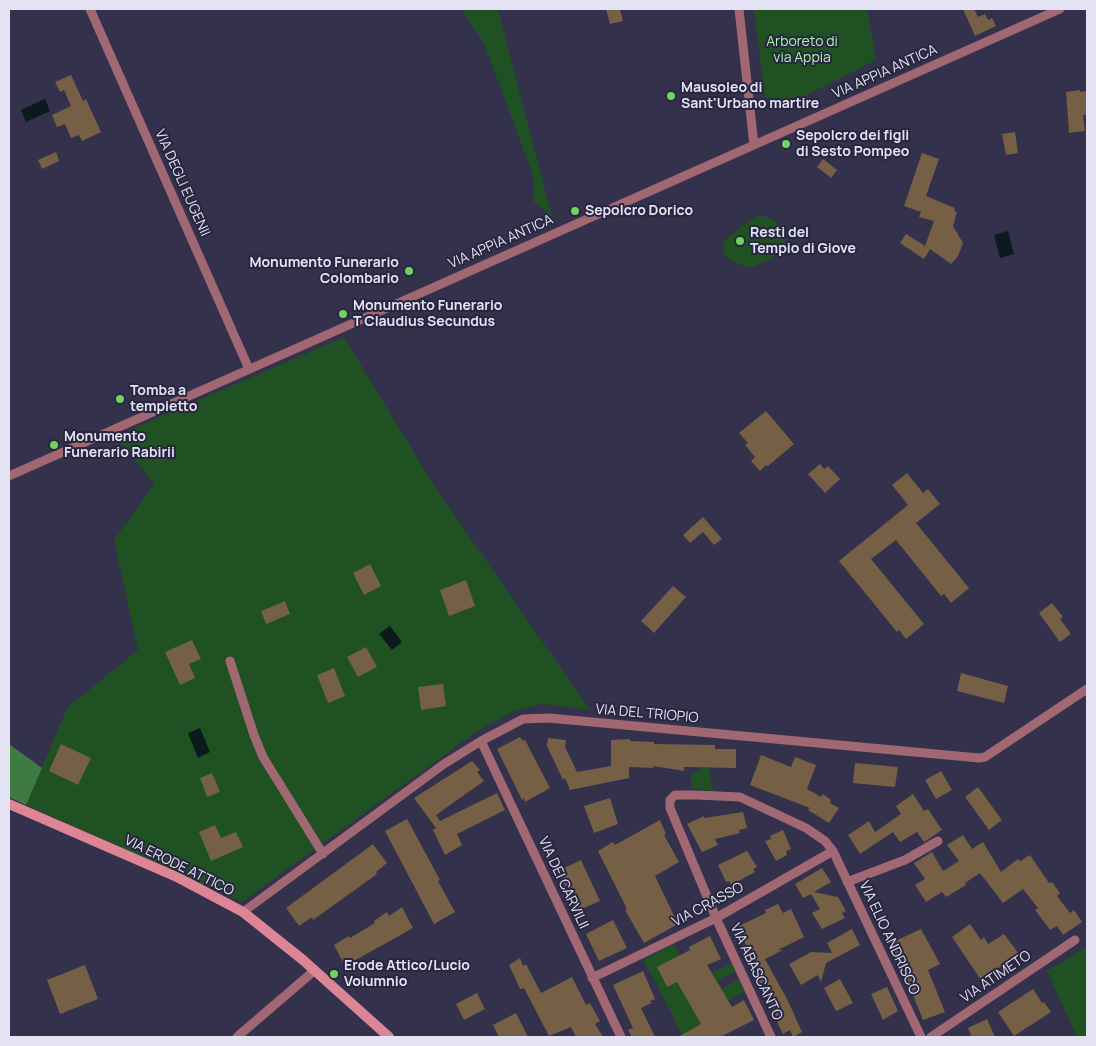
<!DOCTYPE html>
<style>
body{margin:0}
#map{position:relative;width:1096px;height:1046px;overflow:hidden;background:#33314b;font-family:Manrope,sans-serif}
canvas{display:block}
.frame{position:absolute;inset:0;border:10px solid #e3e3f4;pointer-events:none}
</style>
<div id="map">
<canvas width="1096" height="1046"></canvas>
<div class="frame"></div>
</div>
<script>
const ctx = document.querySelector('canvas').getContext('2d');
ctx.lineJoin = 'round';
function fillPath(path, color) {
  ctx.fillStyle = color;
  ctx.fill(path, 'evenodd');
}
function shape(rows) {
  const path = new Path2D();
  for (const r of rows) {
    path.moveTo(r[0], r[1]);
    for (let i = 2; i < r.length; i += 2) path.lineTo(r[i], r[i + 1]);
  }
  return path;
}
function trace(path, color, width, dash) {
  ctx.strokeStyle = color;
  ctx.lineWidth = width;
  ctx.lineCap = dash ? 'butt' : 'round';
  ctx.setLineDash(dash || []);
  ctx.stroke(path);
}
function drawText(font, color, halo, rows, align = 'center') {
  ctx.font = font + ' Manrope,sans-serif';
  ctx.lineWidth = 4;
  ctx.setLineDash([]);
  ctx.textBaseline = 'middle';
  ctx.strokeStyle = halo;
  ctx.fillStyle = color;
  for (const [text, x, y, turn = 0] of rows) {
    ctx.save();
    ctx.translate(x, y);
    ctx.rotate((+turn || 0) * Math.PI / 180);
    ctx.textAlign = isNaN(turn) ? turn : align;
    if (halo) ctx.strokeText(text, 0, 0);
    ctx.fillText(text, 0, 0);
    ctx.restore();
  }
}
const green = shape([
 [461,9,498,9,552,217,534,202,534,178,484,43],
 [754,9,867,9,876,60,793,102,774,103,765,97],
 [760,215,773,219,784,230,787,238,781,250,768,261,749,268,731,261,723,253,724,241,746,223],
 [344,337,435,487,590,710,542,704,515,711,479,730,242,902,26,805,67,708,138,650,114,540,154,484,116,436],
 [701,768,709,768,713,791,691,788,691,772,701,772],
 [674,944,693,983,732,963,737,972,717,980,722,989,740,978,750,996,748,997,744,992,698,1017,701,1024,685,1033,687,1037,683,1037,664,998,643,960],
 [1087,946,1087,1037,1077,1037,1047,971]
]);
const forest = shape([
 [9,744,42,768,26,805,9,797]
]);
const water = shape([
 [45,99,50,111,26,122,21,110],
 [1008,231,1014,254,1000,258,994,235],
 [390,626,402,642,392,650,379,634],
 [200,728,210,752,198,758,188,733]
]);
const building = shape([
 [606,9,620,9,623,21,610,24],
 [963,9,974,9,978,17,985,14,988,20,992,18,996,26,975,36],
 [71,75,83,101,86,99,101,132,82,141,79,135,71,138,65,124,57,127,52,115,71,106,64,90,60,92,55,82],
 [1080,90,1080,92,1087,91,1087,115,1083,115,1085,131,1069,133,1066,92],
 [1015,132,1018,153,1006,155,1002,134],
 [56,152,59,161,42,169,38,160],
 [922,153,939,159,926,196,955,208,954,211,957,212,953,226,963,243,958,256,951,264,930,249,924,259,900,243,906,234,930,249,925,246,934,221,919,217,921,212,904,206],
 [823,159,837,170,831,178,817,167],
 [766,411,794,444,768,466,766,465,760,471,751,461,755,457,745,445,748,443,739,433],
 [820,464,824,469,828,466,840,479,825,493,808,474],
 [907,473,923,493,928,489,940,504,916,523,969,588,951,603,944,594,941,596,896,540,871,559,924,624,906,639,899,630,897,632,839,561,908,505,892,485],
 [703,517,722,539,714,545,703,532,690,543,683,535],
 [370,564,381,586,364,595,353,573],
 [466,580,475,606,449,616,440,590],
 [673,586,686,597,654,633,641,621],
 [285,601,290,614,266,624,261,611],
 [1052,603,1063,617,1060,619,1071,634,1060,642,1039,613],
 [192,640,201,659,189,664,195,678,180,685,165,652],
 [366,647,377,667,358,677,347,657],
 [334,668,345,696,328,703,317,675],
 [961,673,1008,686,1004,703,957,691],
 [443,684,446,706,421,710,418,687],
 [520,737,523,741,525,740,550,788,525,802,524,798,522,800,497,749],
 [548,738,566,740,565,747,577,772,611,766,611,740,630,739,630,741,654,742,654,744,715,745,715,749,736,749,736,768,684,767,684,771,653,766,654,768,629,767,629,778,570,790,565,778,563,780,547,746],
 [61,744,91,758,78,785,49,771],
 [761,755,791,767,795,757,816,765,807,789,821,797,823,794,831,800,830,803,839,808,829,823,808,810,810,808,750,785],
 [472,761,480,770,477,772,484,781,436,815,440,821,497,793,505,810,457,834,462,845,445,855,433,830,436,828,414,798],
 [855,763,898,767,895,787,853,783],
 [941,771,952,790,936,799,925,780],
 [212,773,220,792,207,797,200,778],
 [978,787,1002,820,989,830,965,797],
 [913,794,924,811,928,809,942,830,924,842,917,832,900,842,893,832,860,854,848,835,869,821,875,832,901,814,896,806],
 [610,798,618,824,594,833,584,806],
 [743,812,747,828,739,830,740,833,715,839,718,845,702,852,687,824,704,816,704,818],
 [407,819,440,880,438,881,455,912,434,924,385,831],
 [660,820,666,834,664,835,679,862,655,876,678,924,644,943,625,910,627,909,598,851,613,842,615,845],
 [215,825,221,838,236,832,243,847,211,861,199,832],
 [783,830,791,849,786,851,787,855,776,861,765,841,771,839,770,836],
 [963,835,972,849,983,842,1001,872,1018,859,1020,861,1030,855,1049,883,1052,882,1060,893,1057,896,1070,913,1074,910,1082,922,1063,935,1057,926,1050,930,1035,910,1038,908,1023,889,1003,903,980,873,965,883,966,885,946,897,942,892,926,902,915,885,925,879,914,863,932,852,943,871,959,861,947,845],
 [373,844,387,863,376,872,377,874,327,910,313,920,312,917,299,926,286,908],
 [747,851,757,867,753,869,755,872,731,885,729,881,726,882,718,865],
 [581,860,600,901,577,911,558,871],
 [822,868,831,882,814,892,838,897,846,911,842,913,845,918,822,929,812,913,820,909,811,894,803,898,795,884],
 [778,904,783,913,791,909,804,937,778,950,783,950,765,959,788,1001,802,1032,793,1037,790,1030,783,1034,777,1022,779,1021,757,980,762,977,737,927,766,913,765,910],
 [402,907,413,928,345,966,334,945,349,936,350,938,375,923,374,921,387,912,389,916],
 [613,920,627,948,599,961,586,934],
 [970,924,981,940,984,937,988,944,1004,934,1019,954,981,980,952,937],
 [852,929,860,945,826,963,821,982,818,975,801,985,789,964,811,952,832,953,827,943],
 [921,929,940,964,928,970,945,1012,923,1020,907,980,889,944],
 [710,936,721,959,707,965,732,1007,744,1000,754,1020,720,1037,678,1037,701,1024,677,982,667,987,657,967,690,950,689,947],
 [520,958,523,966,526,964,541,993,572,977,586,1005,590,1003,600,1021,595,1024,603,1037,576,1037,571,1027,549,1036,524,988,520,989,509,965],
 [85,965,98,999,60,1014,47,980],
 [643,971,655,999,650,1001,652,1003,641,1008,655,1037,632,1037,628,1030,633,1028,613,985],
 [840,979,853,1003,836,1011,824,988],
 [887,987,898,1011,883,1020,871,994],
 [1033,989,1042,1003,1044,1002,1051,1012,1014,1036,998,1012],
 [477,993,485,1009,464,1020,456,1004],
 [516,1013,528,1037,499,1037,493,1025],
 [987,1019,995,1037,972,1037,968,1028]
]);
const minor = shape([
 [90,9,249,369],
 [739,9,754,145],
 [9,476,1060,9],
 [230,661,254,735,263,757,323,854],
 [481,741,621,1037],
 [847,882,905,860,938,841],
 [243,912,444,764,481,741,523,719,549,718,979,758,985,757,1087,689],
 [592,978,716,918,833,851],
 [237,1037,315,970],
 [771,1037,716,918,670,808,670,800,675,795,696,795,740,797,806,828,825,841,833,851,921,1037],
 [931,1037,1075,940]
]);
const secondary = shape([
 [9,804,179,878,243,912,303,960,389,1037]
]);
const markers = [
 [671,96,5,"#71d35e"],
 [786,144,5,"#71d35e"],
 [575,211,5,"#71d35e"],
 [740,241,5,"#71d35e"],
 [409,271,5,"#71d35e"],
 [343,314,5,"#71d35e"],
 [120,399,5,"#71d35e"],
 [54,445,5,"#71d35e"],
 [334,974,5,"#71d35e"]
];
const parkNames = [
 ["Arboreto di",802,42],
 ["via Appia",802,58]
];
const streetNames = [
 ["VIA APPIA ANTICA",885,72,-24],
 ["VIA DEGLI EUGENII",182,183,66],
 ["VIA APPIA ANTICA",501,242,-24],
 ["VIA DEL TRIOPIO",647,714,5],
 ["VIA ERODE ATTICO",179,866,26],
 ["VIA DEI CARVILII",563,883,65],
 ["VIA CRASSO",708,905,-28],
 ["VIA ELIO ANDRISCO",889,938,65],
 ["VIA ABASCANTO",756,972,65],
 ["VIA ATIMETO",996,977,-34]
];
const poiNames = [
 ["Mausoleo di",681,88],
 ["Sant'Urbano martire",681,104],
 ["Sepolcro dei figli",796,136],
 ["di Sesto Pompeo",796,152],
 ["Sepolcro Dorico",585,211],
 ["Resti del",750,233],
 ["Tempio di Giove",750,249],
 ["Monumento Funerario",399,263,"right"],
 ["Colombario",399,279,"right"],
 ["Monumento Funerario",353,306],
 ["T Claudius Secundus",353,322],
 ["Tomba a",130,391],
 ["tempietto",130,407],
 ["Monumento",64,437],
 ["Funerario Rabirii",64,453],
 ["Erode Attico/Lucio",344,966],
 ["Volumnio",344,982]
];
fillPath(green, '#1f5123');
fillPath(forest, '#407a43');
fillPath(water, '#0c1a1d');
fillPath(building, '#756046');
trace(minor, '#a16874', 9);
trace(secondary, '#dd8497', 10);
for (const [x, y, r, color] of markers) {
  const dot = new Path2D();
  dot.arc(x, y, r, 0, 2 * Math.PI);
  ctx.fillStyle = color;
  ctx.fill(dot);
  trace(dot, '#292640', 2);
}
drawText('14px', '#a6f8a8', '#292640', parkNames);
drawText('14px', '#e3e3f4', '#292640', streetNames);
drawText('bold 14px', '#e3e3f4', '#292640', poiNames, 'left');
</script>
